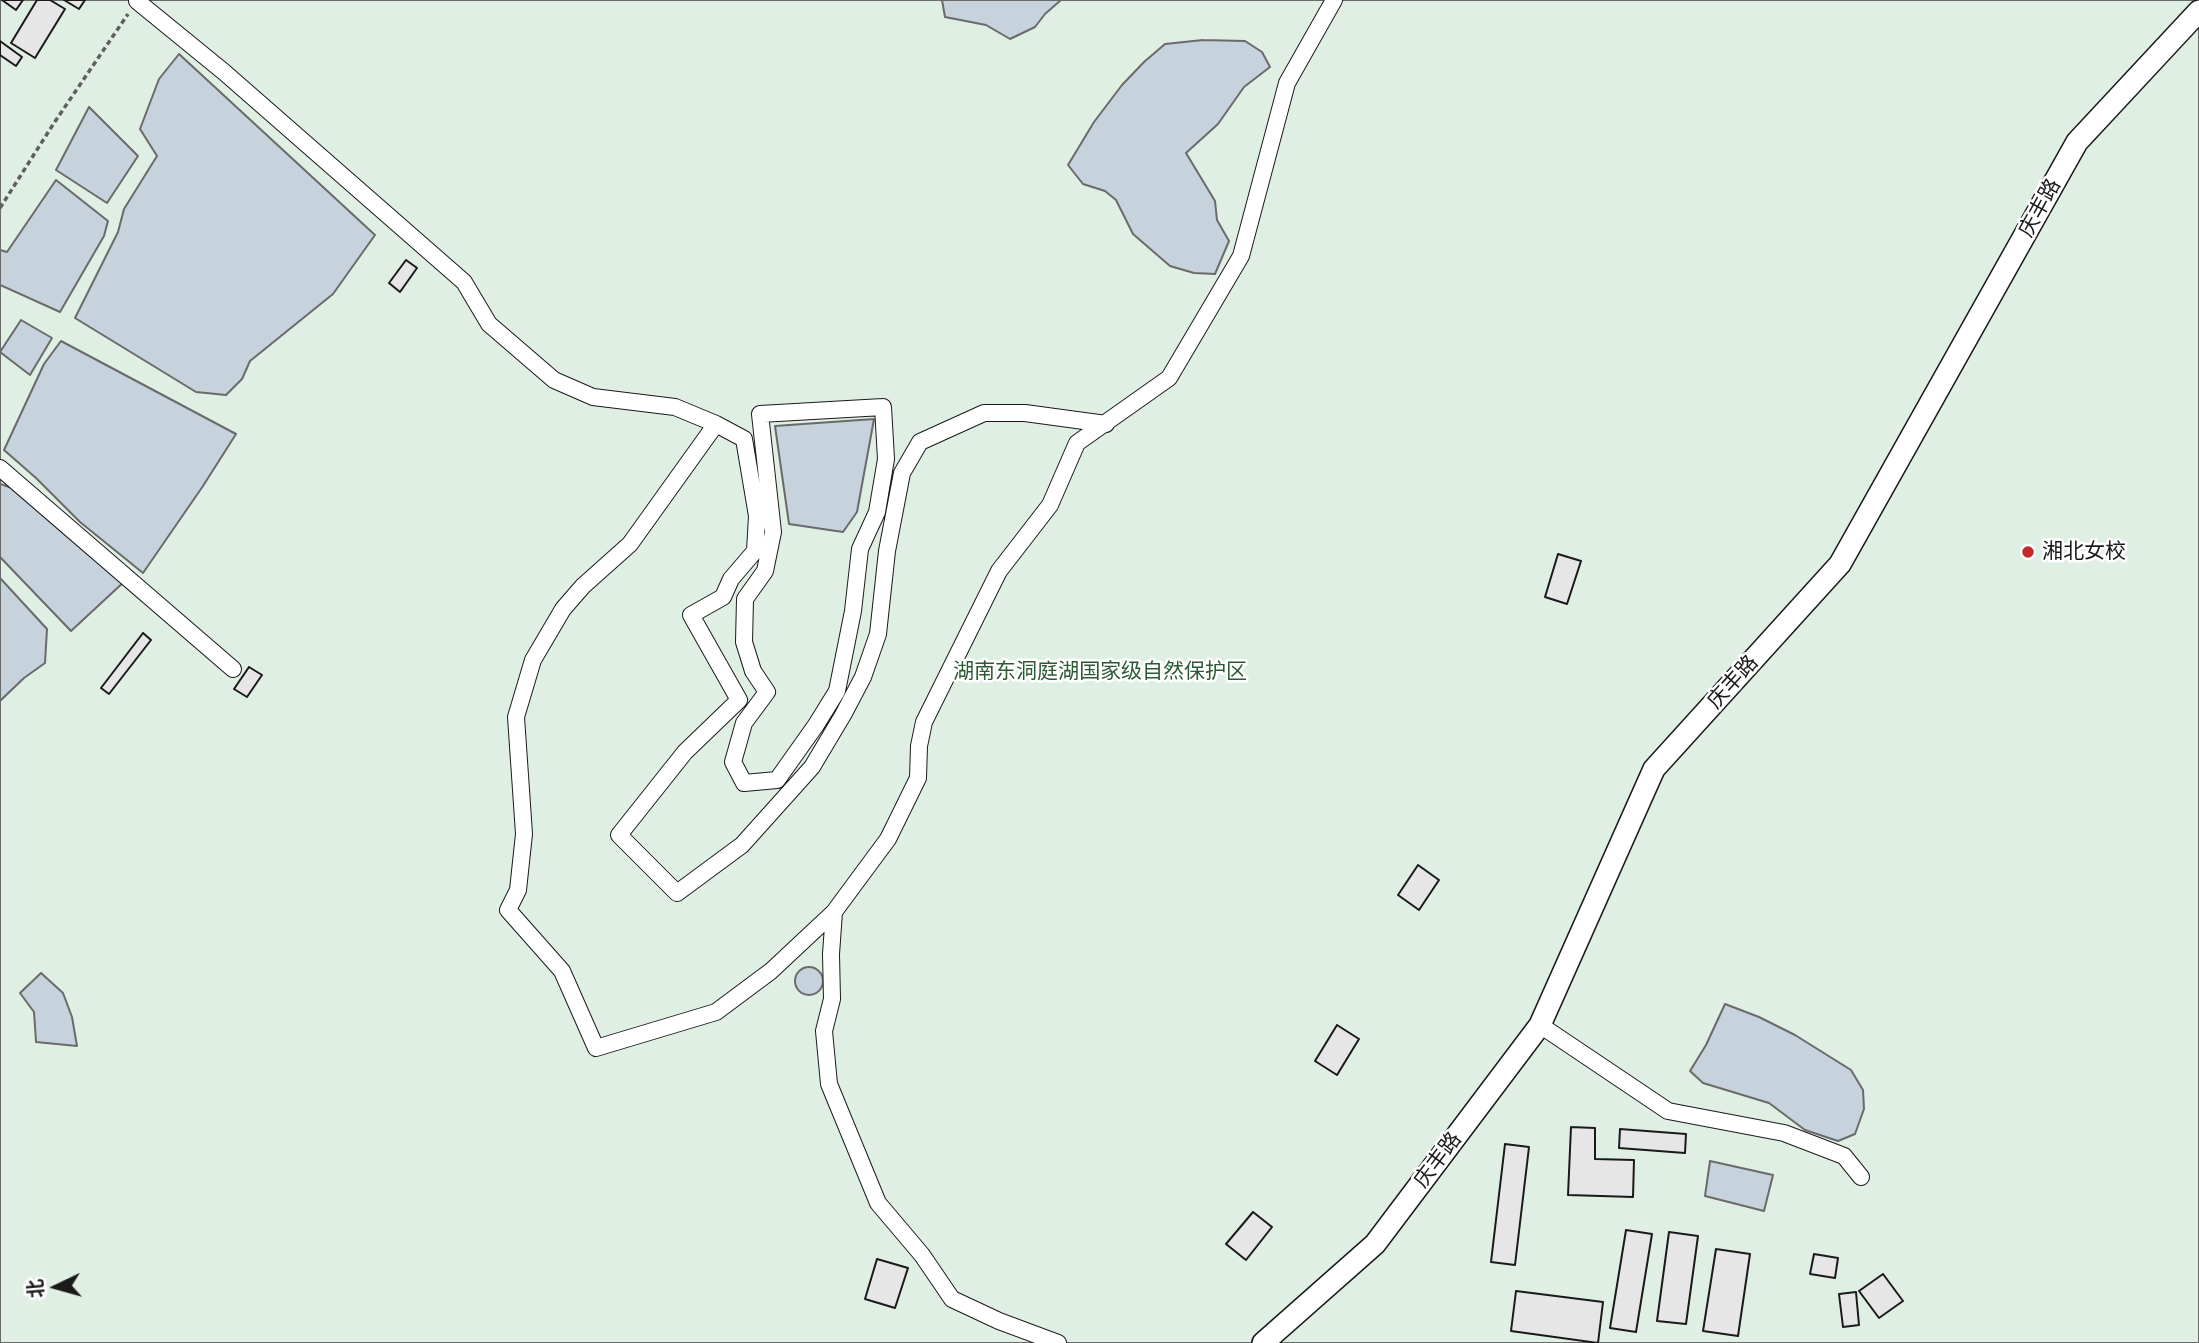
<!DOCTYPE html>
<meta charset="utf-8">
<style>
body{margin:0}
#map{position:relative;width:2199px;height:1343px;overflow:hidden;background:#fff;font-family:Mulish,"Noto Sans SC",sans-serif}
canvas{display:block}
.north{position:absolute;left:21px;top:1252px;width:70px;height:70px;-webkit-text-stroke:5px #fff;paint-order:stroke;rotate:265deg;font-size:19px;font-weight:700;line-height:28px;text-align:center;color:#1a1a1a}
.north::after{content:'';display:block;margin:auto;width:24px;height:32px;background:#1a1a1a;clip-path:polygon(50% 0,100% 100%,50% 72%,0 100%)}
</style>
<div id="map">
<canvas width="2199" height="1343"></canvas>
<div class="north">北</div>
</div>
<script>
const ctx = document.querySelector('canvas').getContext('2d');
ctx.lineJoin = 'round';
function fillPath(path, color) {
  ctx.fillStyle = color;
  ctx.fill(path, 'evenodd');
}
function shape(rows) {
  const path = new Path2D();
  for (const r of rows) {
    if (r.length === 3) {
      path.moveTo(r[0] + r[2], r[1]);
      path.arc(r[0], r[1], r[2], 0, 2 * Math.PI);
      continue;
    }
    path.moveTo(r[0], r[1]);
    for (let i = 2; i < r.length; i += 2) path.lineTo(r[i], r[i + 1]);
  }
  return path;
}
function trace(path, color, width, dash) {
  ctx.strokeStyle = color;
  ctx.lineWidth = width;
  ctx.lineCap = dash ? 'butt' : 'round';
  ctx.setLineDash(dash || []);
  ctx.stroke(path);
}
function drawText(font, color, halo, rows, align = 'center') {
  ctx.font = font + ' Mulish,"Noto Sans SC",sans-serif';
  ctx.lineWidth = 5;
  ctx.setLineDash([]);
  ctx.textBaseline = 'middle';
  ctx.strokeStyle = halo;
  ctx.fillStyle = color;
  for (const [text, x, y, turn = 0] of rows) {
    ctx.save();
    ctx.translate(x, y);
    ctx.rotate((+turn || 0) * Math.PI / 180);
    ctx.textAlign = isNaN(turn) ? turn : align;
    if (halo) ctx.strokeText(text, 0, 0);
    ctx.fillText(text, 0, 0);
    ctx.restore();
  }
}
const green = shape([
 [0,0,2199,0,2199,1343,0,1343,0,0]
]);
const water = shape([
 [942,0,1061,0,1045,14,1035,27,1010,39,986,25,945,17,942,0],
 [1203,40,1245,41,1262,52,1270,67,1244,87,1218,124,1186,153,1215,201,1217,220,1229,241,1215,274,1194,273,1170,266,1133,234,1116,200,1105,191,1083,184,1068,165,1094,122,1122,85,1144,62,1165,44,1203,40],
 [179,54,375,235,333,294,250,361,242,379,226,395,196,392,75,318,118,232,124,209,157,156,140,129,159,79,179,54],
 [89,107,138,156,107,203,56,170,89,107],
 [56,180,108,221,104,236,60,312,0,285,0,250,7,252,56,180],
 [21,320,52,338,30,375,0,352,21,320],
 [61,341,236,434,203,486,143,573,80,522,36,478,4,450,44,364,61,341],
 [874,419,857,512,843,532,789,524,775,426,874,419],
 [0,484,15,489,126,580,71,631,0,557,0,484],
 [0,578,47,629,45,663,24,678,0,701,0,578],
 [809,981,14],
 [41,973,63,993,72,1017,77,1046,36,1042,34,1012,20,993,41,973],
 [1725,1004,1759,1017,1795,1035,1851,1070,1863,1090,1864,1109,1855,1134,1838,1141,1805,1130,1769,1103,1703,1083,1690,1071,1706,1045,1725,1004],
 [1710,1161,1773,1175,1764,1211,1705,1196,1710,1161]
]);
const building = shape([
 [2,0,23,0,16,10,2,0],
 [37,0,50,0,65,9,35,58,11,43,37,0],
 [64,0,85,0,79,9,64,0],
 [0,41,22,57,16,66,0,55,0,41],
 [406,260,417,268,400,292,389,283,406,260],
 [1558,554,1581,561,1567,604,1545,597,1558,554],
 [143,633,151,640,109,694,101,688,143,633],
 [249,667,262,675,247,697,234,689,249,667],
 [1418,865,1439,880,1419,910,1398,895,1418,865],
 [1337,1025,1359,1039,1337,1075,1315,1061,1337,1025],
 [1571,1127,1595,1128,1595,1159,1634,1160,1633,1197,1568,1195,1571,1127],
 [1620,1129,1686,1134,1685,1153,1619,1148,1620,1129],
 [1505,1144,1529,1147,1515,1265,1491,1262,1505,1144],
 [1253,1212,1272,1227,1246,1260,1226,1244,1253,1212],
 [1626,1230,1652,1234,1636,1332,1610,1328,1626,1230],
 [1669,1232,1698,1236,1686,1324,1657,1321,1669,1232],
 [1716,1249,1750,1254,1738,1336,1703,1331,1716,1249],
 [1814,1254,1838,1258,1835,1278,1810,1274,1814,1254],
 [877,1259,908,1268,895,1308,865,1299,877,1259],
 [1883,1274,1903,1301,1879,1318,1859,1291,1883,1274],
 [1516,1291,1603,1302,1598,1343,1511,1331,1516,1291],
 [1856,1292,1859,1325,1843,1327,1839,1294,1856,1292]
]);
const path = shape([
 [0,208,54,123,128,14]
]);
const minor = shape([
 [137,1,224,72,464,282,489,324,554,380,593,397,675,407,716,424,744,439,757,516,755,551,731,579,723,597,691,615,739,700,685,752,619,835,677,893,742,845,812,767,843,715,863,677,878,634,887,551,902,473,920,442,984,413,1025,413,1106,424],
 [883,407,886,459,877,512,860,549,853,611,837,691,816,725,777,780,744,783,733,762,744,723,767,692,753,671,744,642,745,599,765,571,773,532,760,414,883,407],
 [716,424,630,544,583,586,563,609,533,660,516,717,524,834,518,890,508,910,562,971,596,1048,716,1012,771,971,834,912],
 [0,468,233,669],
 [1540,1025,1668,1111,1784,1133,1844,1156,1861,1177],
 [1058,1343,999,1321,952,1299,922,1255,878,1203,829,1084,824,1031,832,999,831,954,834,912,888,839,918,778,919,746,924,722,999,571,1050,505,1077,443,1169,378,1241,256,1287,83,1334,0]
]);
const tertiary = shape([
 [1263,1343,1375,1244,1540,1025,1654,769,1840,564,2077,142,2199,11]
]);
const markers = [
 [2028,552,7,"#c62828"]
];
const streetNames = [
 ["庆丰路",2040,208,-61],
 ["庆丰路",1733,682,-48],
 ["庆丰路",1438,1160,-53]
];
const poiNames = [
 ["湘北女校",2042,552]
];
const parkNames = [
 ["湖南东洞庭湖国家级自然保护区",1100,672]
];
fillPath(green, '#e0efe3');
trace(green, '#6a6a6a', 2);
fillPath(water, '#c6d2dc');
trace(water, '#6a6a6a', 2);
fillPath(building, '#e6e6e6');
trace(building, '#1a1a1a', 2);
trace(minor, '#1a1a1a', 18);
trace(tertiary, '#1a1a1a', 24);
trace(path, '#5f5f5f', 3.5, [5, 3.5]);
trace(minor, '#fff', 16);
trace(tertiary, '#fff', 21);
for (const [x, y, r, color] of markers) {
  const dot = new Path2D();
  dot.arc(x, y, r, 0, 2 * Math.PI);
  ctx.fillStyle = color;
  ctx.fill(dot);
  trace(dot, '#fff', 2.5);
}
drawText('21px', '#1a1a1a', '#fff', streetNames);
drawText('21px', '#1a1a1a', '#fff', poiNames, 'left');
drawText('21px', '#2b5a34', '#fff', parkNames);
</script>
